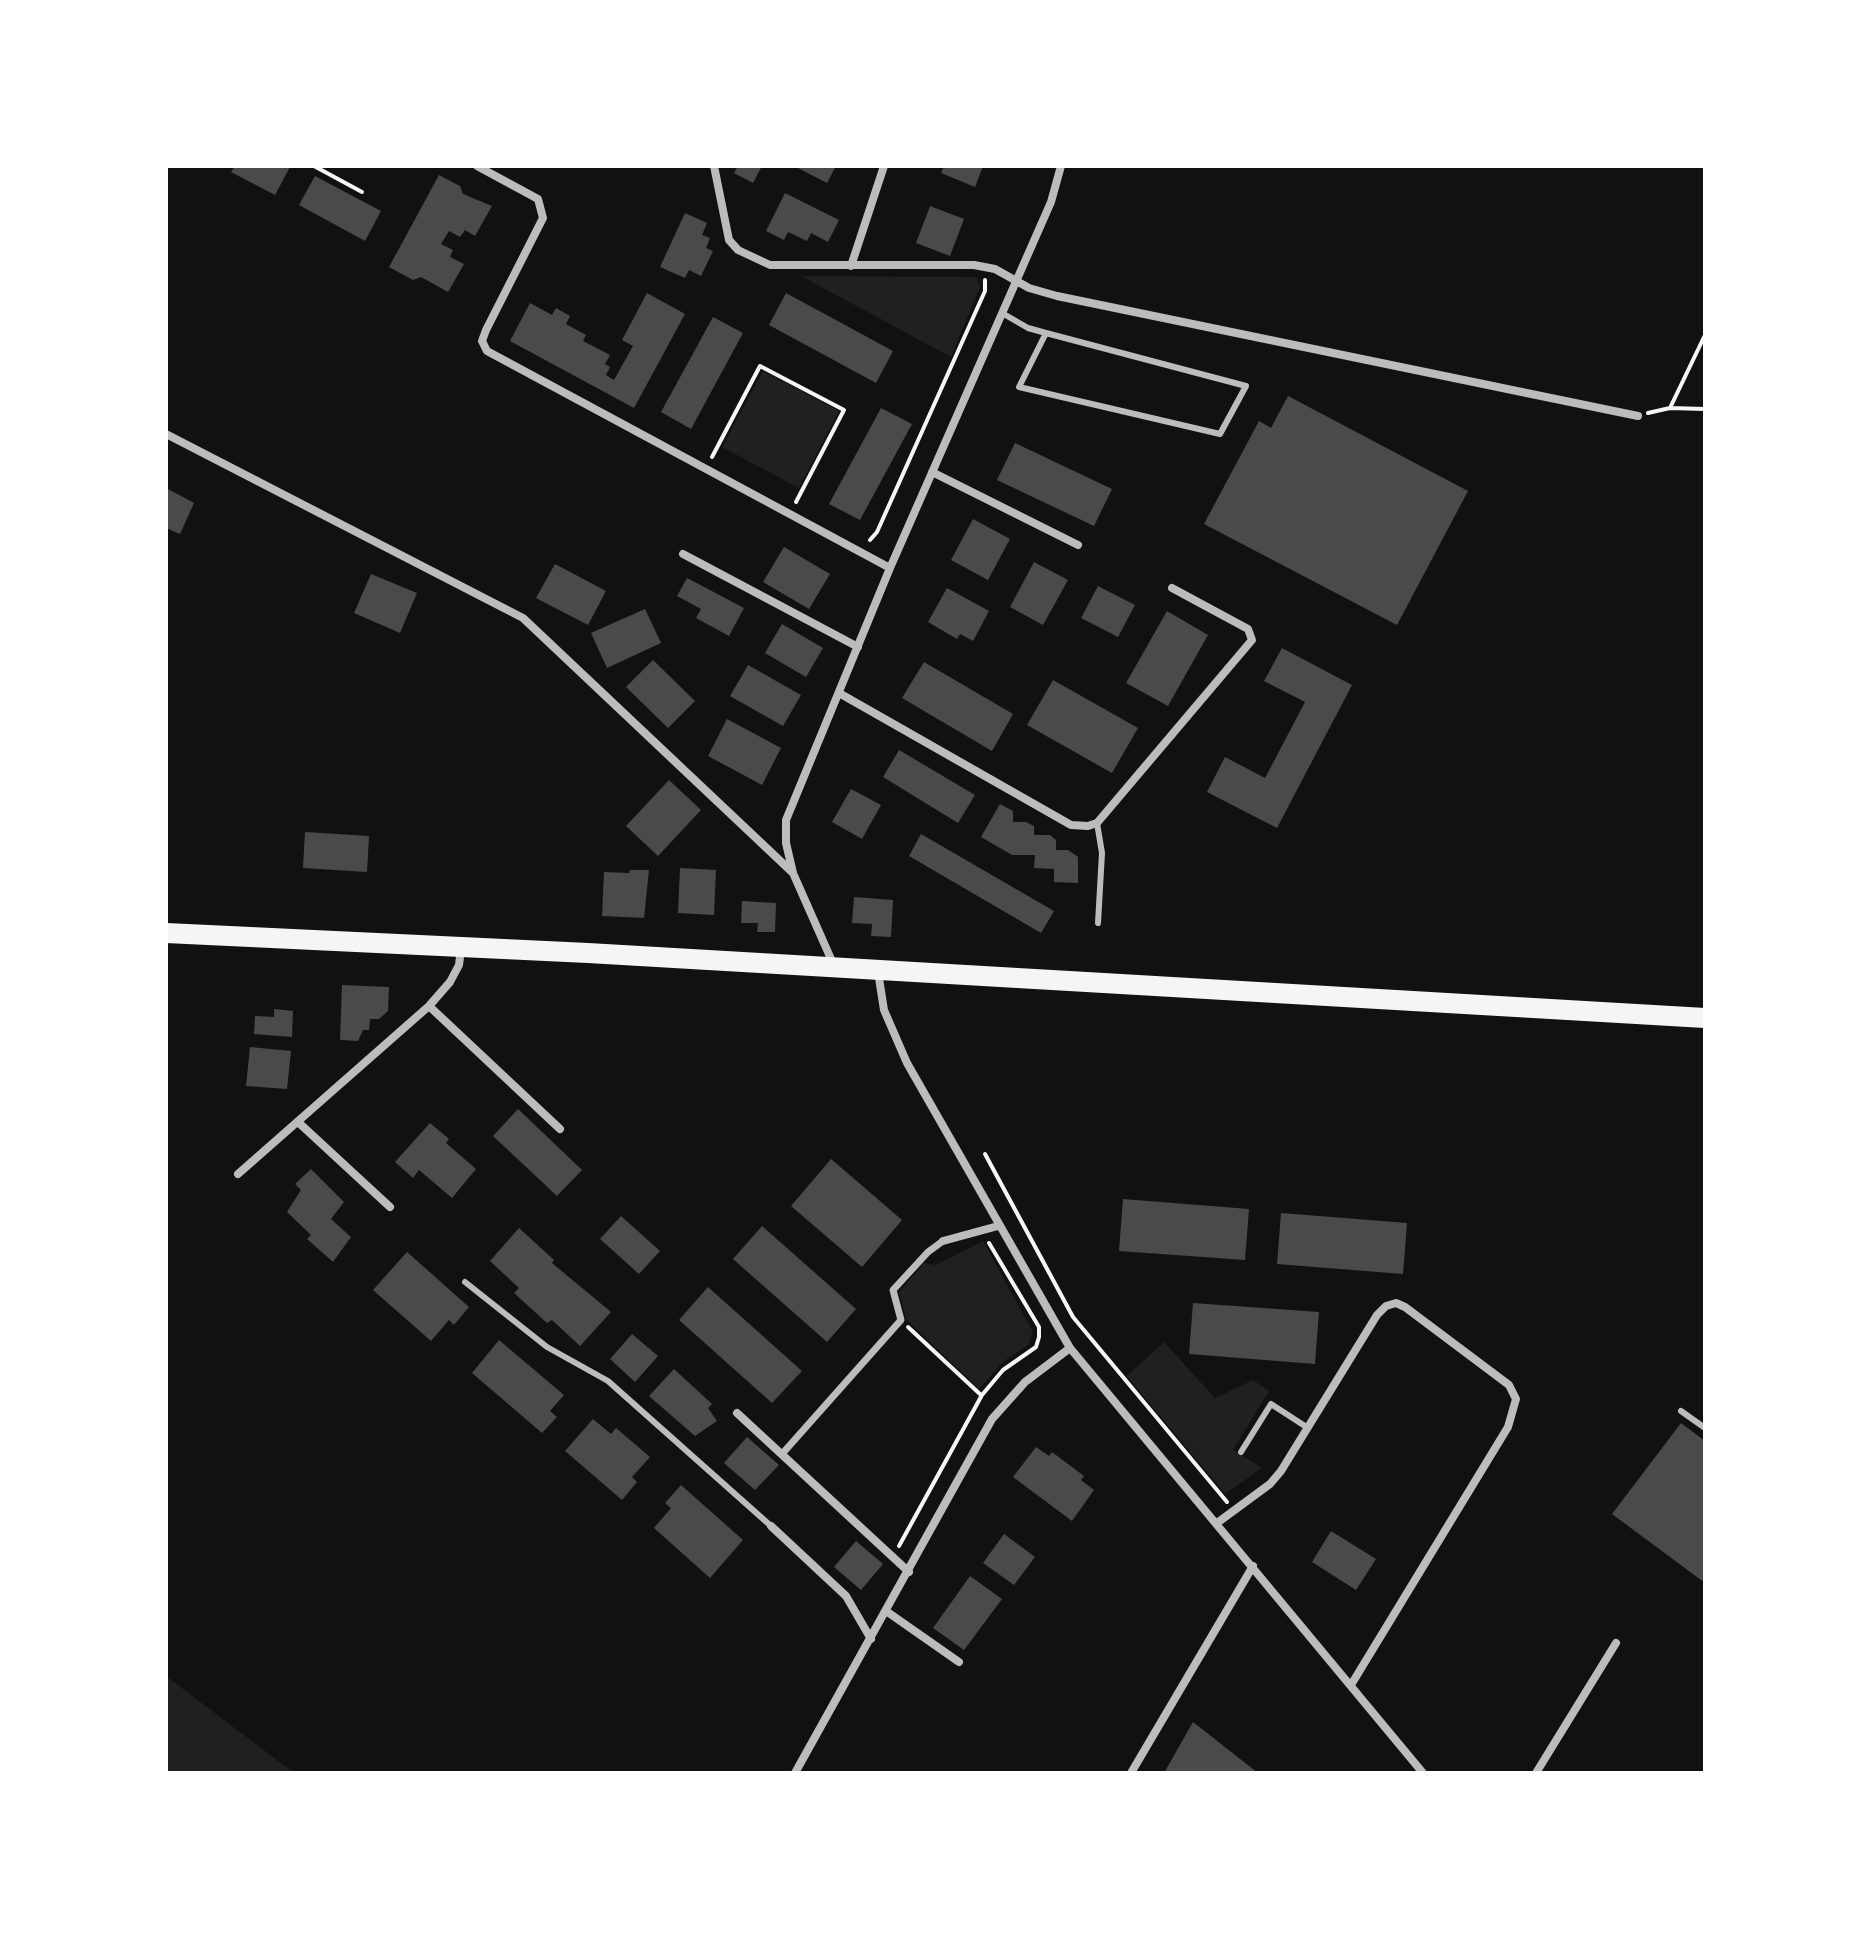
<!DOCTYPE html>
<style>
body{margin:0}
#map{position:relative;width:1871px;height:1939px;overflow:hidden;background:#111;font-family:Ubuntu,sans-serif}
canvas{display:block}
.frame{position:absolute;inset:0;border:168px solid #fff;pointer-events:none}
</style>
<div id="map">
<canvas width="1871" height="1939"></canvas>
<div class="frame"></div>
</div>
<script>
const ctx = document.querySelector('canvas').getContext('2d');
ctx.lineJoin = 'round';
function fillPath(path, color) {
  ctx.fillStyle = color;
  ctx.fill(path, 'evenodd');
}
function shape(rows) {
  const path = new Path2D();
  for (const r of rows) {
    path.moveTo(r[0], r[1]);
    for (let i = 2; i < r.length; i += 2) path.lineTo(r[i], r[i + 1]);
  }
  return path;
}
function trace(path, color, width, dash) {
  ctx.strokeStyle = color;
  ctx.lineWidth = width;
  ctx.lineCap = dash ? 'butt' : 'round';
  ctx.setLineDash(dash || []);
  ctx.stroke(path);
}
const green = shape([
 [801,276,976,277,980,287,951,357],
 [763,371,839,411,799,488,722,447],
 [983,1241,1033,1332,1028,1345,1004,1361,979,1389,906,1319,899,1292,924,1263,936,1265],
 [1164,1342,1215,1398,1253,1380,1269,1391,1233,1450,1262,1468,1225,1494,1127,1376],
 [166,1676,294,1773,166,1773]
]);
const building = shape([
 [235,166,288,166,290,167,275,195,231,172],
 [738,166,762,166,753,183,734,173],
 [794,166,836,166,827,183],
 [944,166,983,166,975,187,941,173],
 [439,175,460,186,463,194,492,206,475,236,465,230,460,237,449,231,441,244,453,250,450,257,464,264,448,292,421,277,413,280,389,267],
 [315,176,381,211,365,241,299,205],
 [785,193,839,220,828,242,811,233,807,241,788,232,784,240,766,231],
 [930,206,964,219,950,256,916,243],
 [685,213,707,223,702,235,710,238,706,248,713,251,701,276,689,270,685,278,660,267],
 [647,293,685,314,634,408,510,341,530,303,552,315,556,308,570,316,566,324,586,335,583,341,610,355,605,364,610,367,606,375,614,380,633,346,622,340],
 [786,293,893,351,876,383,769,325],
 [713,317,743,333,691,429,661,412],
 [1288,396,1468,491,1397,625,1204,524,1259,421,1271,428],
 [881,408,912,424,860,520,829,504],
 [1015,443,1112,489,1094,526,997,480],
 [166,488,194,503,180,534,166,528],
 [973,519,1010,539,988,580,951,560],
 [784,547,830,574,809,609,763,582],
 [1034,562,1068,580,1043,625,1010,607],
 [555,564,606,591,588,625,536,598],
 [371,574,417,593,400,633,354,613],
 [687,578,744,608,729,636,696,618,701,609,677,596],
 [1098,586,1135,605,1118,637,1081,618],
 [947,588,989,611,973,641,960,634,957,639,928,622],
 [645,609,661,643,607,668,591,633],
 [1167,611,1208,635,1168,706,1126,683],
 [782,624,823,648,806,677,765,653],
 [1282,648,1352,685,1277,828,1207,792,1225,757,1265,778,1305,702,1264,681],
 [653,660,695,701,668,728,626,687],
 [924,662,1013,714,992,751,902,698],
 [748,665,801,695,783,726,730,696],
 [1053,680,1138,728,1112,773,1027,725],
 [727,719,781,748,762,785,708,756],
 [899,750,975,795,958,823,883,777],
 [669,780,701,810,658,856,626,826],
 [851,789,881,805,862,839,832,822],
 [1000,804,1013,811,1013,822,1026,822,1034,826,1034,835,1050,835,1056,840,1056,850,1068,850,1078,857,1078,883,1054,882,1054,869,1034,868,1035,855,1012,855,981,837],
 [305,832,369,836,367,872,303,868],
 [921,834,1054,911,1041,933,909,856],
 [680,868,716,870,714,915,678,913],
 [630,870,649,870,644,918,602,916,604,872,629,873],
 [854,897,893,900,891,937,871,936,872,924,852,923],
 [742,901,776,903,775,932,757,932,758,923,741,923],
 [342,985,389,987,388,1011,379,1019,370,1019,369,1030,363,1030,358,1041,340,1040],
 [274,1009,293,1011,292,1037,254,1034,255,1016,274,1017],
 [250,1047,291,1051,287,1089,246,1086],
 [518,1109,582,1170,557,1196,493,1136],
 [430,1123,449,1139,446,1143,476,1169,452,1198,419,1170,413,1178,395,1162],
 [831,1159,902,1220,862,1267,791,1206],
 [311,1169,344,1202,331,1219,351,1237,333,1262,307,1239,311,1235,287,1212,301,1190,295,1184],
 [1123,1199,1249,1209,1245,1260,1119,1251],
 [1281,1213,1407,1223,1403,1274,1277,1264],
 [621,1216,660,1251,639,1274,600,1239],
 [762,1226,856,1309,827,1342,733,1259],
 [519,1228,554,1260,552,1263,611,1312,580,1346,552,1320,547,1323,514,1293,519,1288,490,1261],
 [407,1252,469,1307,454,1325,449,1320,431,1341,373,1290],
 [708,1287,802,1371,772,1403,679,1320],
 [1193,1303,1319,1312,1315,1364,1189,1354],
 [632,1334,658,1356,635,1382,610,1359],
 [499,1340,564,1395,550,1411,557,1417,542,1433,472,1373],
 [674,1369,712,1404,708,1408,717,1421,695,1436,649,1396],
 [593,1419,611,1434,616,1428,650,1457,632,1477,637,1482,622,1500,565,1451],
 [1681,1423,1705,1441,1705,1583,1612,1514],
 [747,1437,779,1465,755,1490,724,1463],
 [1036,1447,1049,1456,1052,1452,1084,1476,1081,1480,1094,1490,1072,1521,1013,1477],
 [681,1485,743,1540,710,1578,654,1528,671,1508,665,1503],
 [1331,1531,1376,1559,1356,1590,1312,1562],
 [1004,1534,1035,1557,1014,1585,983,1563],
 [856,1541,883,1564,861,1590,834,1567],
 [970,1576,1002,1599,964,1650,933,1628],
 [1193,1722,1258,1773,1164,1773]
]);
const path = shape([
 [314,166,362,192],
 [1670,408,1705,335],
 [1648,413,1670,408,1705,409],
 [712,457,760,366,844,410,796,502],
 [870,540,877,532,985,291,985,280],
 [985,1154,1073,1317,1227,1502],
 [908,1327,981,1395],
 [899,1546,982,1395,1003,1370,1036,1347,1039,1337,1039,1327,989,1243]
]);
const service = shape([
 [1002,313,1028,328,1046,333,1246,386,1220,434,1019,387,1046,333],
 [1097,823,1102,853,1098,923],
 [465,1282,547,1347,608,1381,771,1526],
 [1681,1411,1705,1428],
 [1241,1452,1271,1404,1308,1428]
]);
const pedestrian = shape([
 [782,1454,901,1320,893,1290,928,1252,943,1241]
]);
const minor = shape([
 [477,166,538,199,543,218,486,330,482,341,487,351,890,568],
 [714,166,729,240,738,250,770,265,974,265,995,269,1029,288,1057,296,1638,416],
 [851,266,884,166],
 [166,434,523,618,792,872],
 [932,472,1078,545],
 [683,554,858,647],
 [839,693,1071,825,1088,826,1097,823,1252,640,1248,629,1172,588],
 [835,968,793,873,786,843,786,820,890,568,1051,202,1061,166],
 [878,972,884,1010,907,1063,1070,1348,1423,1773],
 [429,1006,560,1129],
 [298,1122,390,1207],
 [238,1174,429,1006,450,982,459,965,461,949],
 [943,1241,998,1226],
 [737,1413,909,1572],
 [1217,1523,1270,1484,1281,1471,1377,1315,1386,1306,1396,1303,1405,1307,1509,1385,1516,1399,1508,1427,1351,1685],
 [771,1526,846,1596,871,1639],
 [886,1611,959,1662],
 [795,1773,992,1419,1025,1382,1070,1348],
 [1131,1773,1253,1566],
 [1536,1773,1616,1643]
]);
const primary = shape([
 [166,933,588,953,1705,1018]
]);
fillPath(green, '#202020');
fillPath(building, '#4a4a4a');
trace(path, '#f5f5f5', 4);
trace(service, '#bcbcbc', 6);
trace(pedestrian, '#bcbcbc', 7);
trace(minor, '#bcbcbc', 8);
trace(primary, '#f5f5f5', 20);
</script>
